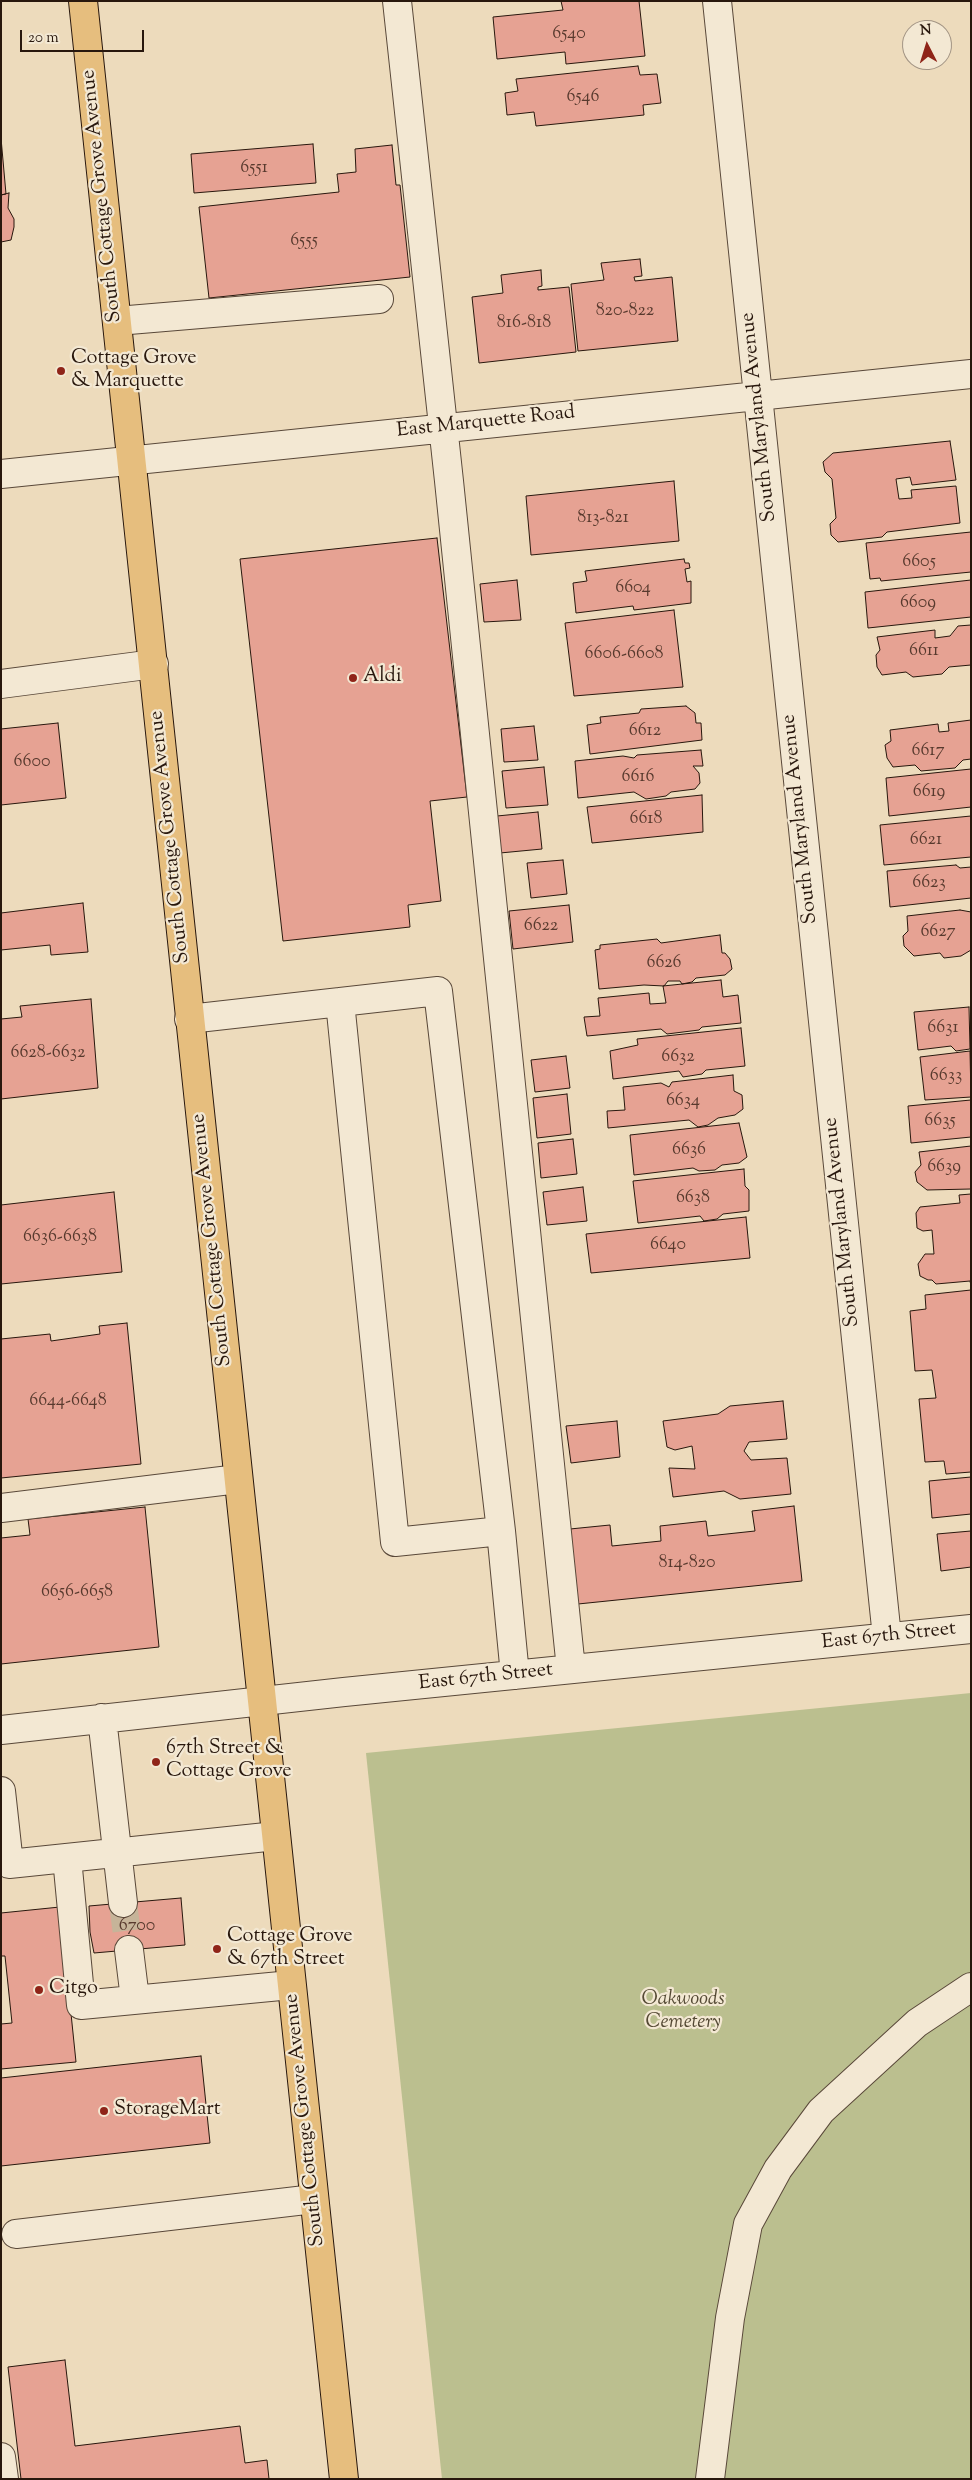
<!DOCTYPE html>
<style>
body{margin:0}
#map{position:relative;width:972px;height:2480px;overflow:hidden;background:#eddbbc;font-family:"Sorts Mill Goudy",serif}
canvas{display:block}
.frame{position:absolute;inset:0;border:2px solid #28170d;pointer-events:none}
.north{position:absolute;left:902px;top:20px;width:50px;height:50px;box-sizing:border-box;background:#f3e8d3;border:1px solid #a29484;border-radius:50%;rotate:355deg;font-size:14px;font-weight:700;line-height:20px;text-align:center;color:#28170d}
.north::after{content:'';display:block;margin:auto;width:18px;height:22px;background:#8f2418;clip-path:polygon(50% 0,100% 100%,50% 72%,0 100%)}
.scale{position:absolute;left:20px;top:30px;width:124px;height:22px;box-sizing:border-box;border:2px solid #28170d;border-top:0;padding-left:6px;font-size:15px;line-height:18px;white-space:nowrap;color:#28170d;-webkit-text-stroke:4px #f3e8d3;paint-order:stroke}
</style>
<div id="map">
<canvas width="972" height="2480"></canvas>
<div class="frame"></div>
<div class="north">N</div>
<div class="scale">20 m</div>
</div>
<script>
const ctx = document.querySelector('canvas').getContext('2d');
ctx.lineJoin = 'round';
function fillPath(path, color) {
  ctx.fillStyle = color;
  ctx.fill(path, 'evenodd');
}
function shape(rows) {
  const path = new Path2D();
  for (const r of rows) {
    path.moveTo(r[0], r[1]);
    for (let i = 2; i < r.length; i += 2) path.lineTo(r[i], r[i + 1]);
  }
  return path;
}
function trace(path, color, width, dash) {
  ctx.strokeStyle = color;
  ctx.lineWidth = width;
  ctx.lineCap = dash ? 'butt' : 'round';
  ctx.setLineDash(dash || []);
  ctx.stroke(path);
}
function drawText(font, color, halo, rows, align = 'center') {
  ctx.font = font + ' "Sorts Mill Goudy",serif';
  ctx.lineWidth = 4.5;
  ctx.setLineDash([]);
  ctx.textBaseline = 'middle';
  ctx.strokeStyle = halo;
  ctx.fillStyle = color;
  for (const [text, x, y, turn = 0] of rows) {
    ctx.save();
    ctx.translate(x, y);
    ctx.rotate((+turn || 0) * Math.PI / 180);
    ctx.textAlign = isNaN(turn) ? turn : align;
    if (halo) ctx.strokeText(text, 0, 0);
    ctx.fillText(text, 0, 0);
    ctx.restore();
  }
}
const green = shape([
 [971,1693,971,2479,442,2479,366,1753]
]);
const building = shape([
 [561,1,639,1,645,56,566,64,565,52,497,59,493,17,563,10,561,1],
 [638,66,640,75,657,74,661,103,643,105,644,115,536,126,534,112,507,115,505,93,518,91,516,79,638,66],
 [1,138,6,194,1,195,1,138],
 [313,144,316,183,194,193,191,154,313,144],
 [392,145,396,185,400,185,410,277,209,298,199,207,339,192,337,174,356,172,355,149,392,145],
 [9,193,8,208,14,219,14,227,11,240,1,242,1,195,9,193],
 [640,259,642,276,634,277,635,281,672,277,678,341,578,351,571,284,604,280,601,263,640,259],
 [541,270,542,286,538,287,538,290,569,287,576,352,479,363,472,297,503,293,501,275,541,270],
 [950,441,956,480,912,485,910,477,896,479,899,499,912,498,911,490,956,486,960,523,887,532,882,537,838,542,831,535,830,524,836,518,832,479,825,472,823,462,833,453,950,441],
 [674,481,679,541,531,555,526,496,674,481],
 [971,532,971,572,881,581,880,578,870,579,866,543,971,532],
 [437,538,467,797,430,801,441,901,408,905,410,927,283,941,240,559,437,538],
 [684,559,685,563,689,563,690,568,685,569,687,582,691,581,691,603,634,610,633,606,576,613,573,583,587,581,585,571,684,559],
 [517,580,521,620,484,622,480,584,517,580],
 [971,580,971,617,868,628,865,592,971,580],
 [674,610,683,687,574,696,565,623,674,610],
 [971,625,971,665,949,667,942,674,913,677,906,672,882,675,877,667,876,655,880,650,877,637,935,630,935,638,950,636,958,626,971,625],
 [686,706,695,713,696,723,701,723,702,740,590,754,587,725,601,723,600,717,639,713,641,709,686,706],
 [971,720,971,759,963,760,955,768,921,771,915,765,893,767,887,758,885,745,891,741,890,730,938,724,939,732,949,731,948,723,971,720],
 [58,723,66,798,1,805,1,729,58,723],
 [534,726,538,760,504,762,501,729,534,726],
 [701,750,703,766,693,766,699,773,700,783,695,789,671,792,666,796,646,799,634,792,578,798,575,761,623,756,634,758,637,755,701,750],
 [544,767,548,805,506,808,502,771,544,767],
 [971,769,971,807,889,816,886,778,971,769],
 [702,795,703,832,592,843,587,807,702,795],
 [538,812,542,849,500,853,497,816,538,812],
 [971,816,971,857,884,865,880,825,971,816],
 [563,860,567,894,531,898,527,863,563,860],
 [956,865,960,868,971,867,971,898,890,907,887,871,956,865],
 [83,903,88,952,51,955,50,945,1,950,1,913,83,903],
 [569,905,573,942,513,949,509,911,569,905],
 [960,910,971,912,971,950,961,956,944,958,940,953,914,956,904,946,903,936,908,931,907,916,960,910],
 [720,935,722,953,725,953,730,959,732,969,725,975,696,978,692,982,682,984,680,981,668,981,664,986,644,985,599,989,595,950,600,949,600,945,657,939,661,943,720,935],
 [721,980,723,997,738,995,741,1023,702,1027,699,1030,667,1034,661,1029,587,1036,584,1017,600,1016,598,998,649,993,650,1004,666,1003,663,986,721,980],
 [91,999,98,1088,1,1099,1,1019,22,1017,20,1006,91,999],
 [969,1007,970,1049,956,1051,951,1046,918,1050,914,1012,969,1007],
 [741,1028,745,1066,706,1070,702,1074,683,1077,679,1071,613,1079,610,1051,638,1045,637,1039,741,1028],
 [970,1051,971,1097,925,1100,920,1057,970,1051],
 [566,1056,570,1088,535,1092,531,1060,566,1056],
 [733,1075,734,1091,742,1095,743,1109,735,1115,718,1118,708,1125,698,1127,689,1120,608,1128,607,1111,625,1110,623,1087,661,1083,669,1087,672,1082,733,1075],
 [567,1094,571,1134,537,1138,533,1098,567,1094],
 [971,1100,971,1137,911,1143,908,1106,971,1100],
 [739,1123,747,1157,739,1163,722,1165,715,1170,699,1171,693,1168,634,1175,630,1135,739,1123],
 [573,1139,577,1174,541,1178,538,1143,573,1139],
 [971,1146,971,1189,927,1190,917,1182,915,1172,921,1165,919,1152,971,1146],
 [744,1169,745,1186,749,1190,749,1211,723,1214,717,1219,704,1221,700,1216,638,1223,633,1181,744,1169],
 [583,1187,587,1221,547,1225,543,1192,583,1187],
 [114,1192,122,1272,1,1284,1,1205,114,1192],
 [971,1194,971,1286,970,1281,936,1284,932,1280,928,1280,920,1276,918,1264,925,1254,934,1254,932,1230,923,1231,917,1228,916,1213,920,1207,960,1203,959,1195,971,1194],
 [746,1217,750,1258,591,1273,586,1234,746,1217],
 [971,1290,971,1472,946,1474,944,1461,925,1462,919,1399,936,1398,932,1370,915,1371,910,1311,926,1309,925,1295,971,1290],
 [127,1323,141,1464,1,1478,1,1339,50,1334,51,1341,100,1334,99,1326,127,1323],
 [783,1401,787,1439,749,1442,744,1451,751,1460,787,1458,791,1494,740,1499,724,1491,673,1497,669,1468,695,1469,692,1446,675,1450,667,1447,663,1421,718,1414,730,1406,783,1401],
 [617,1421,620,1457,571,1463,566,1426,617,1421],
 [971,1477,971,1514,932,1518,929,1481,971,1477],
 [794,1506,802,1581,578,1604,570,1529,610,1525,612,1546,661,1541,660,1526,706,1521,708,1536,755,1531,752,1511,794,1506],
 [145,1507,159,1647,1,1664,1,1538,30,1535,28,1519,145,1507],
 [971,1531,971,1567,941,1571,937,1534,971,1531],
 [181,1898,185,1945,94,1953,90,1932,89,1906,181,1898],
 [60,1907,76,2062,1,2069,1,2024,12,2023,5,1956,1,1956,1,1913,60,1907],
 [201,2056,210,2143,1,2166,1,2078,201,2056],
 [65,2360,75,2446,240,2426,245,2463,267,2460,269,2479,21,2479,8,2367,65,2360]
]);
const minorTunnel = shape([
 [123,1903,129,1950]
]);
const minor = shape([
 [397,1,449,481,571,1669],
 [717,1,887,1637],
 [117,321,379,299],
 [1,474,971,374],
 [1,684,154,664],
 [340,1002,395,1542,501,1531],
 [189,1019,438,991,501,1531,515,1675],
 [1,1508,238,1479],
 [102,1718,123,1903],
 [1,1730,344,1692,971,1629],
 [1,1791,9,1864,276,1836],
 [67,1858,81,2005,291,1985],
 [129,1950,135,1999],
 [16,2234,314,2199],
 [1,2457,4,2479],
 [710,2479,730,2318,748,2224,778,2169,821,2111,917,2023,971,1987]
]);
const major = shape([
 [83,1,344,2479]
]);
const markers = [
 [61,371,5,"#8f2418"],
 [353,678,5,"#8f2418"],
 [156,1762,5,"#8f2418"],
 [217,1949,5,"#8f2418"],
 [39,1990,5,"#8f2418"],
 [104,2111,5,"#8f2418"]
];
const numberNames = [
 ["6540",569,35],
 ["6546",583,98],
 ["6551",254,169],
 ["6555",304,242],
 ["820-822",625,312],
 ["816-818",524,324],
 ["813-821",603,519],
 ["6605",919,563],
 ["6604",633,589],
 ["6609",918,604],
 ["6611",924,652],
 ["6606-6608",624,655],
 ["6612",645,732],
 ["6617",928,752],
 ["6600",32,763],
 ["6616",638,778],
 ["6619",929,793],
 ["6618",646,820],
 ["6621",926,841],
 ["6623",929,884],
 ["6622",541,927],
 ["6627",938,933],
 ["6626",664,964],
 ["6631",943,1029],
 ["6628-6632",48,1054],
 ["6632",678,1058],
 ["6633",946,1077],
 ["6634",683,1102],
 ["6635",940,1122],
 ["6636",689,1151],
 ["6639",944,1168],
 ["6638",693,1199],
 ["6636-6638",60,1238],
 ["6640",668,1246],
 ["6644-6648",68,1402],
 ["814-820",687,1564],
 ["6656-6658",77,1593],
 ["6700",137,1927]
];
const streetNames = [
 ["South Cottage Grove Avenue",103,196,-96],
 ["South Maryland Avenue",760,417,-96],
 ["East Marquette Road",486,423,-6],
 ["South Maryland Avenue",801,819,-96],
 ["South Cottage Grove Avenue",171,837,-96],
 ["South Maryland Avenue",843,1222,-96],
 ["South Cottage Grove Avenue",213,1240,-96],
 ["East 67th Street",889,1637,-6],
 ["East 67th Street",486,1678,-6],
 ["South Cottage Grove Avenue",306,2120,-96]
];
const poiNames = [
 ["Cottage Grove",71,360],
 ["& Marquette",71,383],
 ["Aldi",363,678],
 ["67th Street &",166,1750],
 ["Cottage Grove",166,1773],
 ["Cottage Grove",227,1938],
 ["& 67th Street",227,1961],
 ["Citgo",49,1990],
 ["StorageMart",114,2111]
];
const parkNames = [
 ["Oakwoods",683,2001],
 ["Cemetery",683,2024]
];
fillPath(green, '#bbbf8f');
fillPath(building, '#e6a293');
trace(building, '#28170d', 1);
trace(minorTunnel, '#c6b499', 28, [28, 14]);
trace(minor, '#594839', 30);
trace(major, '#28170d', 30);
trace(minor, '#f3e8d3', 28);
trace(major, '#e6be7e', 28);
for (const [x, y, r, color] of markers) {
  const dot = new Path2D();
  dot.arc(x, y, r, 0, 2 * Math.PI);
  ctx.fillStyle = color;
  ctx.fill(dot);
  trace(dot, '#f3e8d3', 2);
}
drawText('18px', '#583a2e', null, numberNames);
drawText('20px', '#28170d', '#f3e8d3', streetNames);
drawText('20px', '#28170d', '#f3e8d3', poiNames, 'left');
drawText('italic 20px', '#544934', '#f3e8d3', parkNames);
</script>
